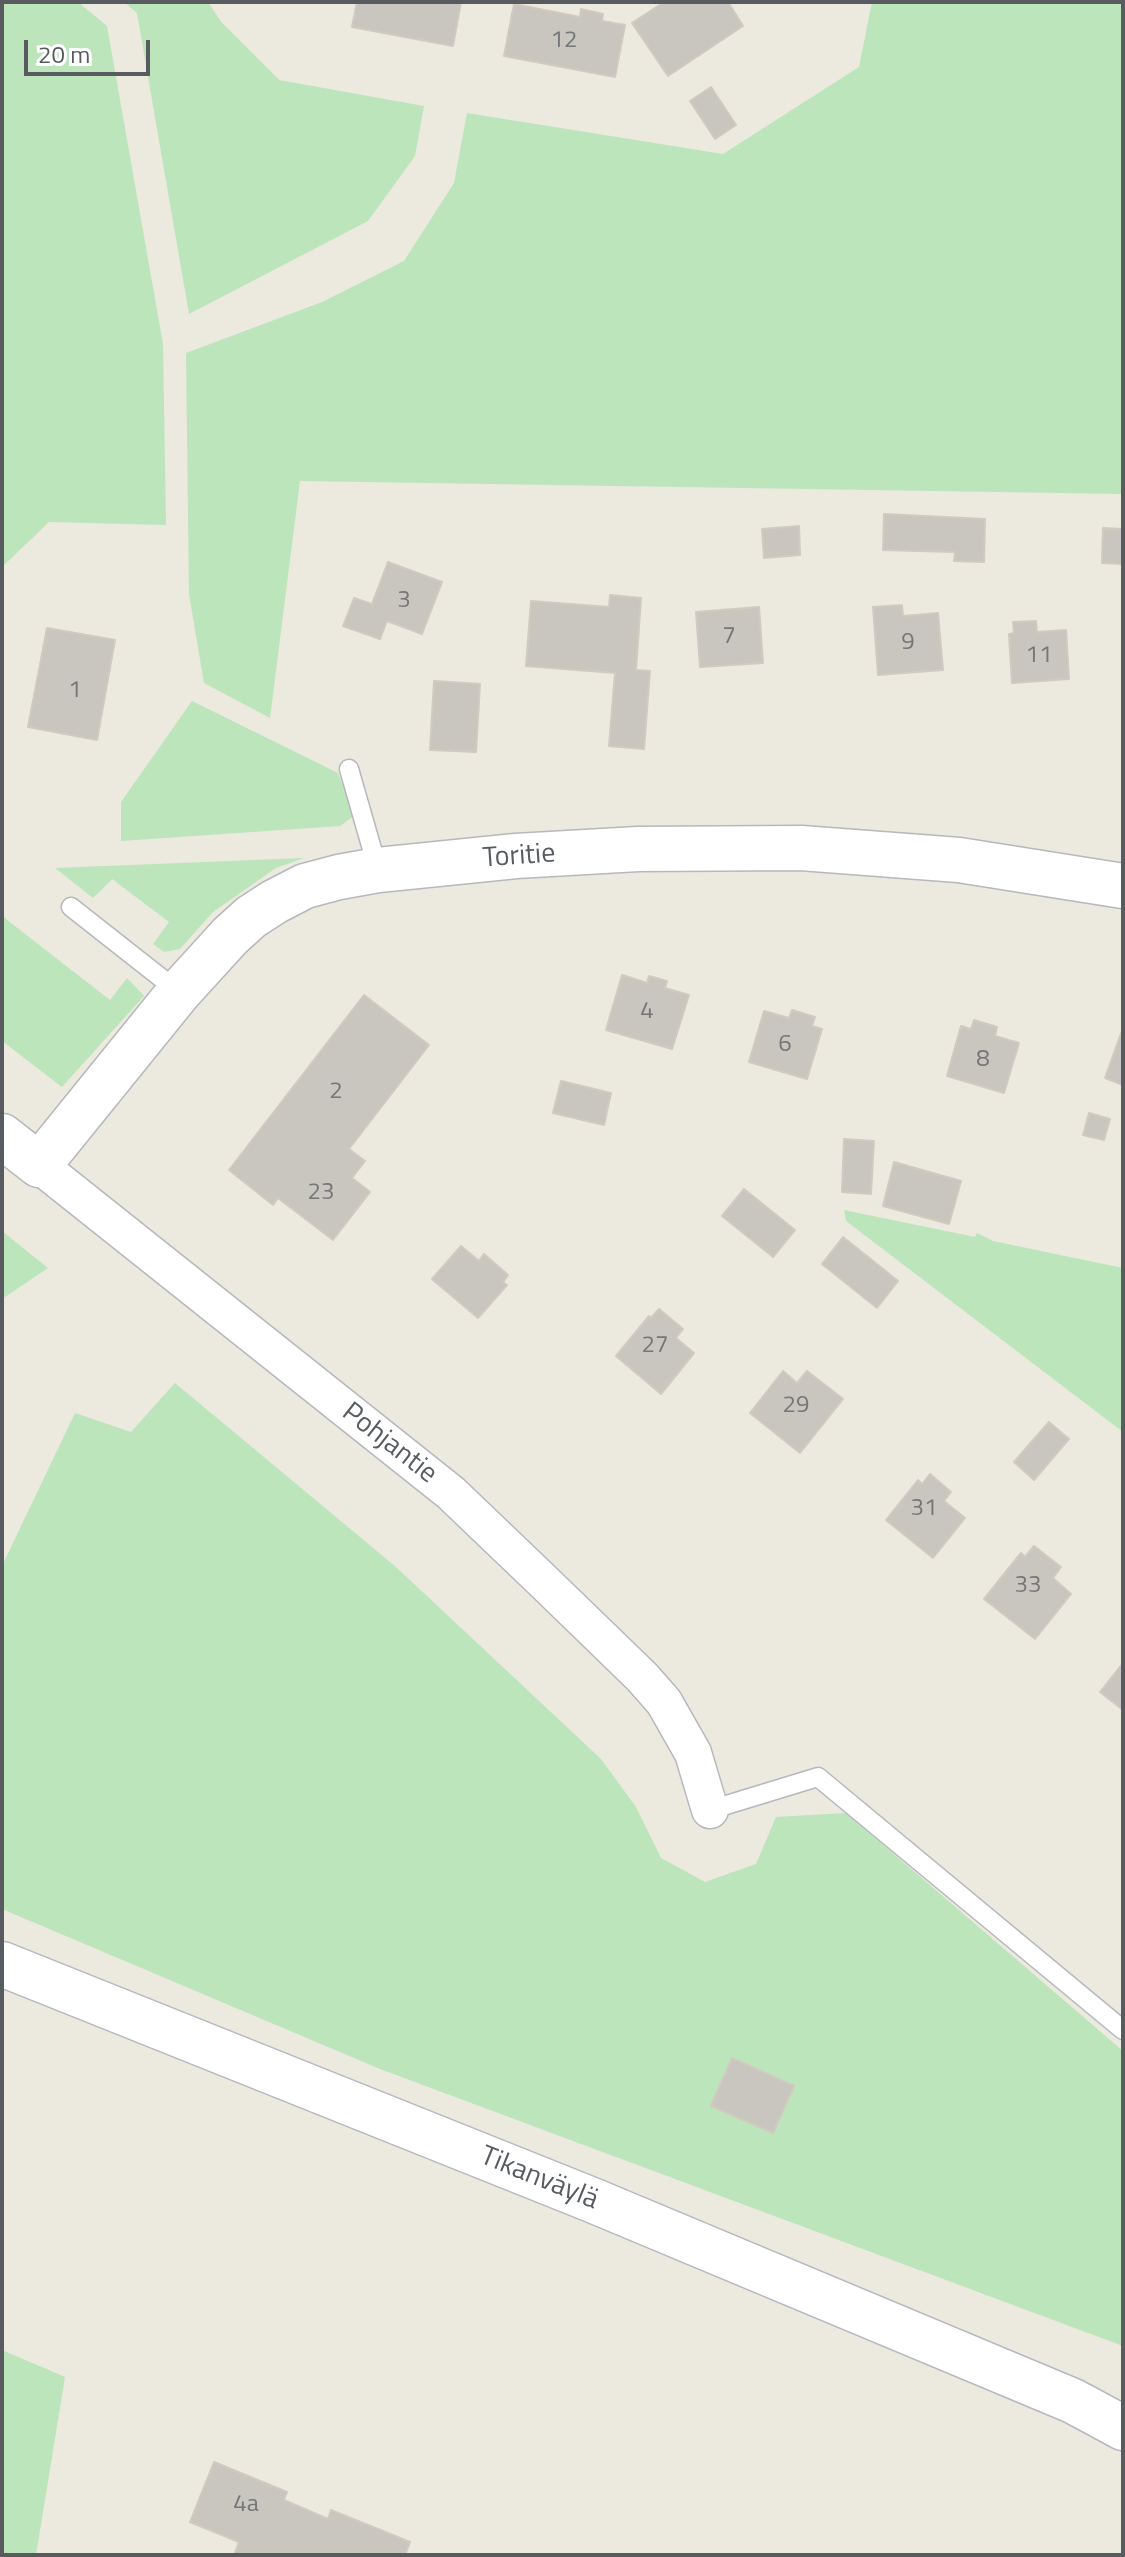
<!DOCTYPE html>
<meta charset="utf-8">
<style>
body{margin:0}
#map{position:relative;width:1125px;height:2557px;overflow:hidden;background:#ece9df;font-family:"Titillium Web",sans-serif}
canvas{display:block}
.frame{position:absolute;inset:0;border:4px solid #585c61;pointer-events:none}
.scale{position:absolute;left:24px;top:40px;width:126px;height:36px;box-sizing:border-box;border:4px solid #585c61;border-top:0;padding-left:10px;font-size:24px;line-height:28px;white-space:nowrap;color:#585c61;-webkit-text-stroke:6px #fff;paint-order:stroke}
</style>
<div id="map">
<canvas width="1125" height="2557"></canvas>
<div class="frame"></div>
<div class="scale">20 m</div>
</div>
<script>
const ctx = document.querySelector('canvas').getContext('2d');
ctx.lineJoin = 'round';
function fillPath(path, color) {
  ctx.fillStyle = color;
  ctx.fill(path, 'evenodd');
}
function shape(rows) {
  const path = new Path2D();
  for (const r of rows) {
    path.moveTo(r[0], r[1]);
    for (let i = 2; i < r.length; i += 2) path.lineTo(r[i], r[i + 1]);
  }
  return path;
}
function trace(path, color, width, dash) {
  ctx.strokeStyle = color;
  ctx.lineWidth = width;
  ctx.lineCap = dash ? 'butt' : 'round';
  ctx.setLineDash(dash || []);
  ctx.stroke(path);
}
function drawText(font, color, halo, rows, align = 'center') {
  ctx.font = font + ' "Titillium Web",sans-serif';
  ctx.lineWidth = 6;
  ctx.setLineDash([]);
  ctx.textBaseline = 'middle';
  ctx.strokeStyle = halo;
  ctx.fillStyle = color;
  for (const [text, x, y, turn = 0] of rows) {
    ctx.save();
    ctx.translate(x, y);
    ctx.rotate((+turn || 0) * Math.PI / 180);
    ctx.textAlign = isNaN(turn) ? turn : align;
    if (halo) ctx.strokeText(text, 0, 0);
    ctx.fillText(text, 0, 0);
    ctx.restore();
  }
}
const green = shape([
 [2,2,78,2,107,26,163,344,166,525,49,522,2,567],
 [124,2,208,2,222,23,279,80,424,106,415,156,368,221,189,314,137,13],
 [872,2,1123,2,1123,494,300,481,270,718,204,683,189,594,186,353,322,302,404,261,454,183,467,113,723,154,859,67],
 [192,701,338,773,354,816,340,826,121,841,121,802],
 [304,858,276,868,213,912,180,949,164,952,153,944,169,922,112,879,93,898,55,868],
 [2,916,110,1000,127,978,144,996,62,1087,2,1041],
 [844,1210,975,1237,977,1233,993,1241,1123,1268,1123,1432,846,1221],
 [2,1231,48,1268,2,1299],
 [175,1383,396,1567,601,1759,636,1807,661,1858,705,1882,756,1864,776,1817,846,1813,1123,2051,1123,2346,380,2069,2,1909,2,1566,75,1413,131,1432],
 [2,2350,65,2377,36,2555,2,2555]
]);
const building = shape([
 [357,2,461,2,453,46,352,27,357,2],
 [664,2,728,2,743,26,668,76,632,23,664,2],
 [514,4,580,17,581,9,603,14,602,21,625,25,615,77,504,56,514,4],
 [711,87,736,125,715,139,690,101,711,87],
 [884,514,985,519,984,562,954,561,955,552,883,550,884,514],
 [799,526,800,555,764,558,762,529,799,526],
 [1103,528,1123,529,1123,564,1102,563,1103,528],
 [388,562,442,582,422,634,387,621,380,639,343,626,354,598,372,604,388,562],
 [610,595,641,598,636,670,650,671,644,749,609,746,615,673,526,666,531,601,609,607,610,595],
 [902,605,903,616,938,613,943,670,878,675,873,607,902,605],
 [759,607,763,663,700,667,696,612,759,607],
 [1036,621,1037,632,1066,630,1069,679,1012,683,1009,634,1014,633,1013,622,1036,621],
 [47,628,115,640,97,740,28,727,47,628],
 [434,681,480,684,476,752,430,750,434,681],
 [622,975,647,983,649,976,667,981,665,988,689,995,672,1049,606,1030,622,975],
 [364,995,429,1045,349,1149,365,1161,352,1178,370,1192,333,1240,278,1198,273,1205,229,1170,364,995],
 [792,1010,815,1017,812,1026,822,1029,807,1079,749,1062,764,1011,789,1018,792,1010],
 [974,1020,997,1027,995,1036,1019,1043,1004,1093,947,1076,961,1026,971,1029,974,1020],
 [1123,1028,1123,1085,1105,1078,1123,1028],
 [561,1081,611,1093,604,1125,553,1113,561,1081],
 [1089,1113,1110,1119,1104,1140,1083,1135,1089,1113],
 [844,1139,874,1141,871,1194,842,1192,844,1139],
 [894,1162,961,1181,949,1224,883,1206,894,1162],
 [744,1189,795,1230,773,1257,722,1216,744,1189],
 [843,1237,898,1281,877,1308,822,1264,843,1237],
 [461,1246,479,1261,484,1254,508,1275,503,1282,507,1285,478,1318,432,1279,461,1246],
 [659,1309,683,1329,676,1338,694,1353,661,1394,616,1356,649,1316,651,1318,659,1309],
 [783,1371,797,1383,807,1371,843,1399,800,1453,750,1413,783,1371],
 [1049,1422,1069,1439,1034,1480,1014,1462,1049,1422],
 [930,1474,951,1492,944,1501,965,1518,933,1558,886,1520,918,1480,922,1484,930,1474],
 [1034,1546,1061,1567,1053,1578,1071,1594,1035,1639,984,1599,1021,1553,1025,1557,1034,1546],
 [1123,1663,1123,1710,1100,1692,1123,1663],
 [732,2058,794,2086,773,2133,711,2106,732,2058],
 [214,2462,287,2492,284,2500,328,2519,331,2510,410,2542,405,2555,234,2555,239,2542,190,2522,214,2462]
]);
const service = shape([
 [349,769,378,870],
 [71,907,179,992],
 [710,1810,818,1777,1123,2030]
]);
const minor = shape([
 [39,1165,451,1493,544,1582,642,1677,664,1702,693,1753,710,1810]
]);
const tertiary = shape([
 [2,1136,39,1165,179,992,230,936,251,917,274,902,305,886,339,877,378,870,516,856,638,849,801,848,959,860,1123,886]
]);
const secondary = shape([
 [2,1964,592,2200,1073,2401,1123,2428]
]);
const numberNames = [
 ["12",564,41],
 ["3",404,601],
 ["7",729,637],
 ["9",908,643],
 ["11",1039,656],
 ["1",75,691],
 ["4",647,1012],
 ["6",785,1045],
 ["8",983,1060],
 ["2",336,1092],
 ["23",321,1193],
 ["27",655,1346],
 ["29",796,1406],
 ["31",924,1509],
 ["33",1028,1586],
 ["4a",246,2505]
];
const streetNames = [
 ["Toritie",519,857,-4],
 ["Pohjantie",389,1444,38],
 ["Tikanväylä",539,2179,22]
];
fillPath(green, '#bce5bb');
fillPath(building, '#c9c5bf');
trace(building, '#d1cabe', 2);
trace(service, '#b5b8bd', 21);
trace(minor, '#b5b8bd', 39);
trace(tertiary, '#b5b8bd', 47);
trace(secondary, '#b5b9bf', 47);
trace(service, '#fff', 18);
trace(minor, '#fff', 36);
trace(tertiary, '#fff', 44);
trace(secondary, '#fff', 44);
drawText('24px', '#747678', null, numberNames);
drawText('28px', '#585c61', '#fff', streetNames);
</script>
